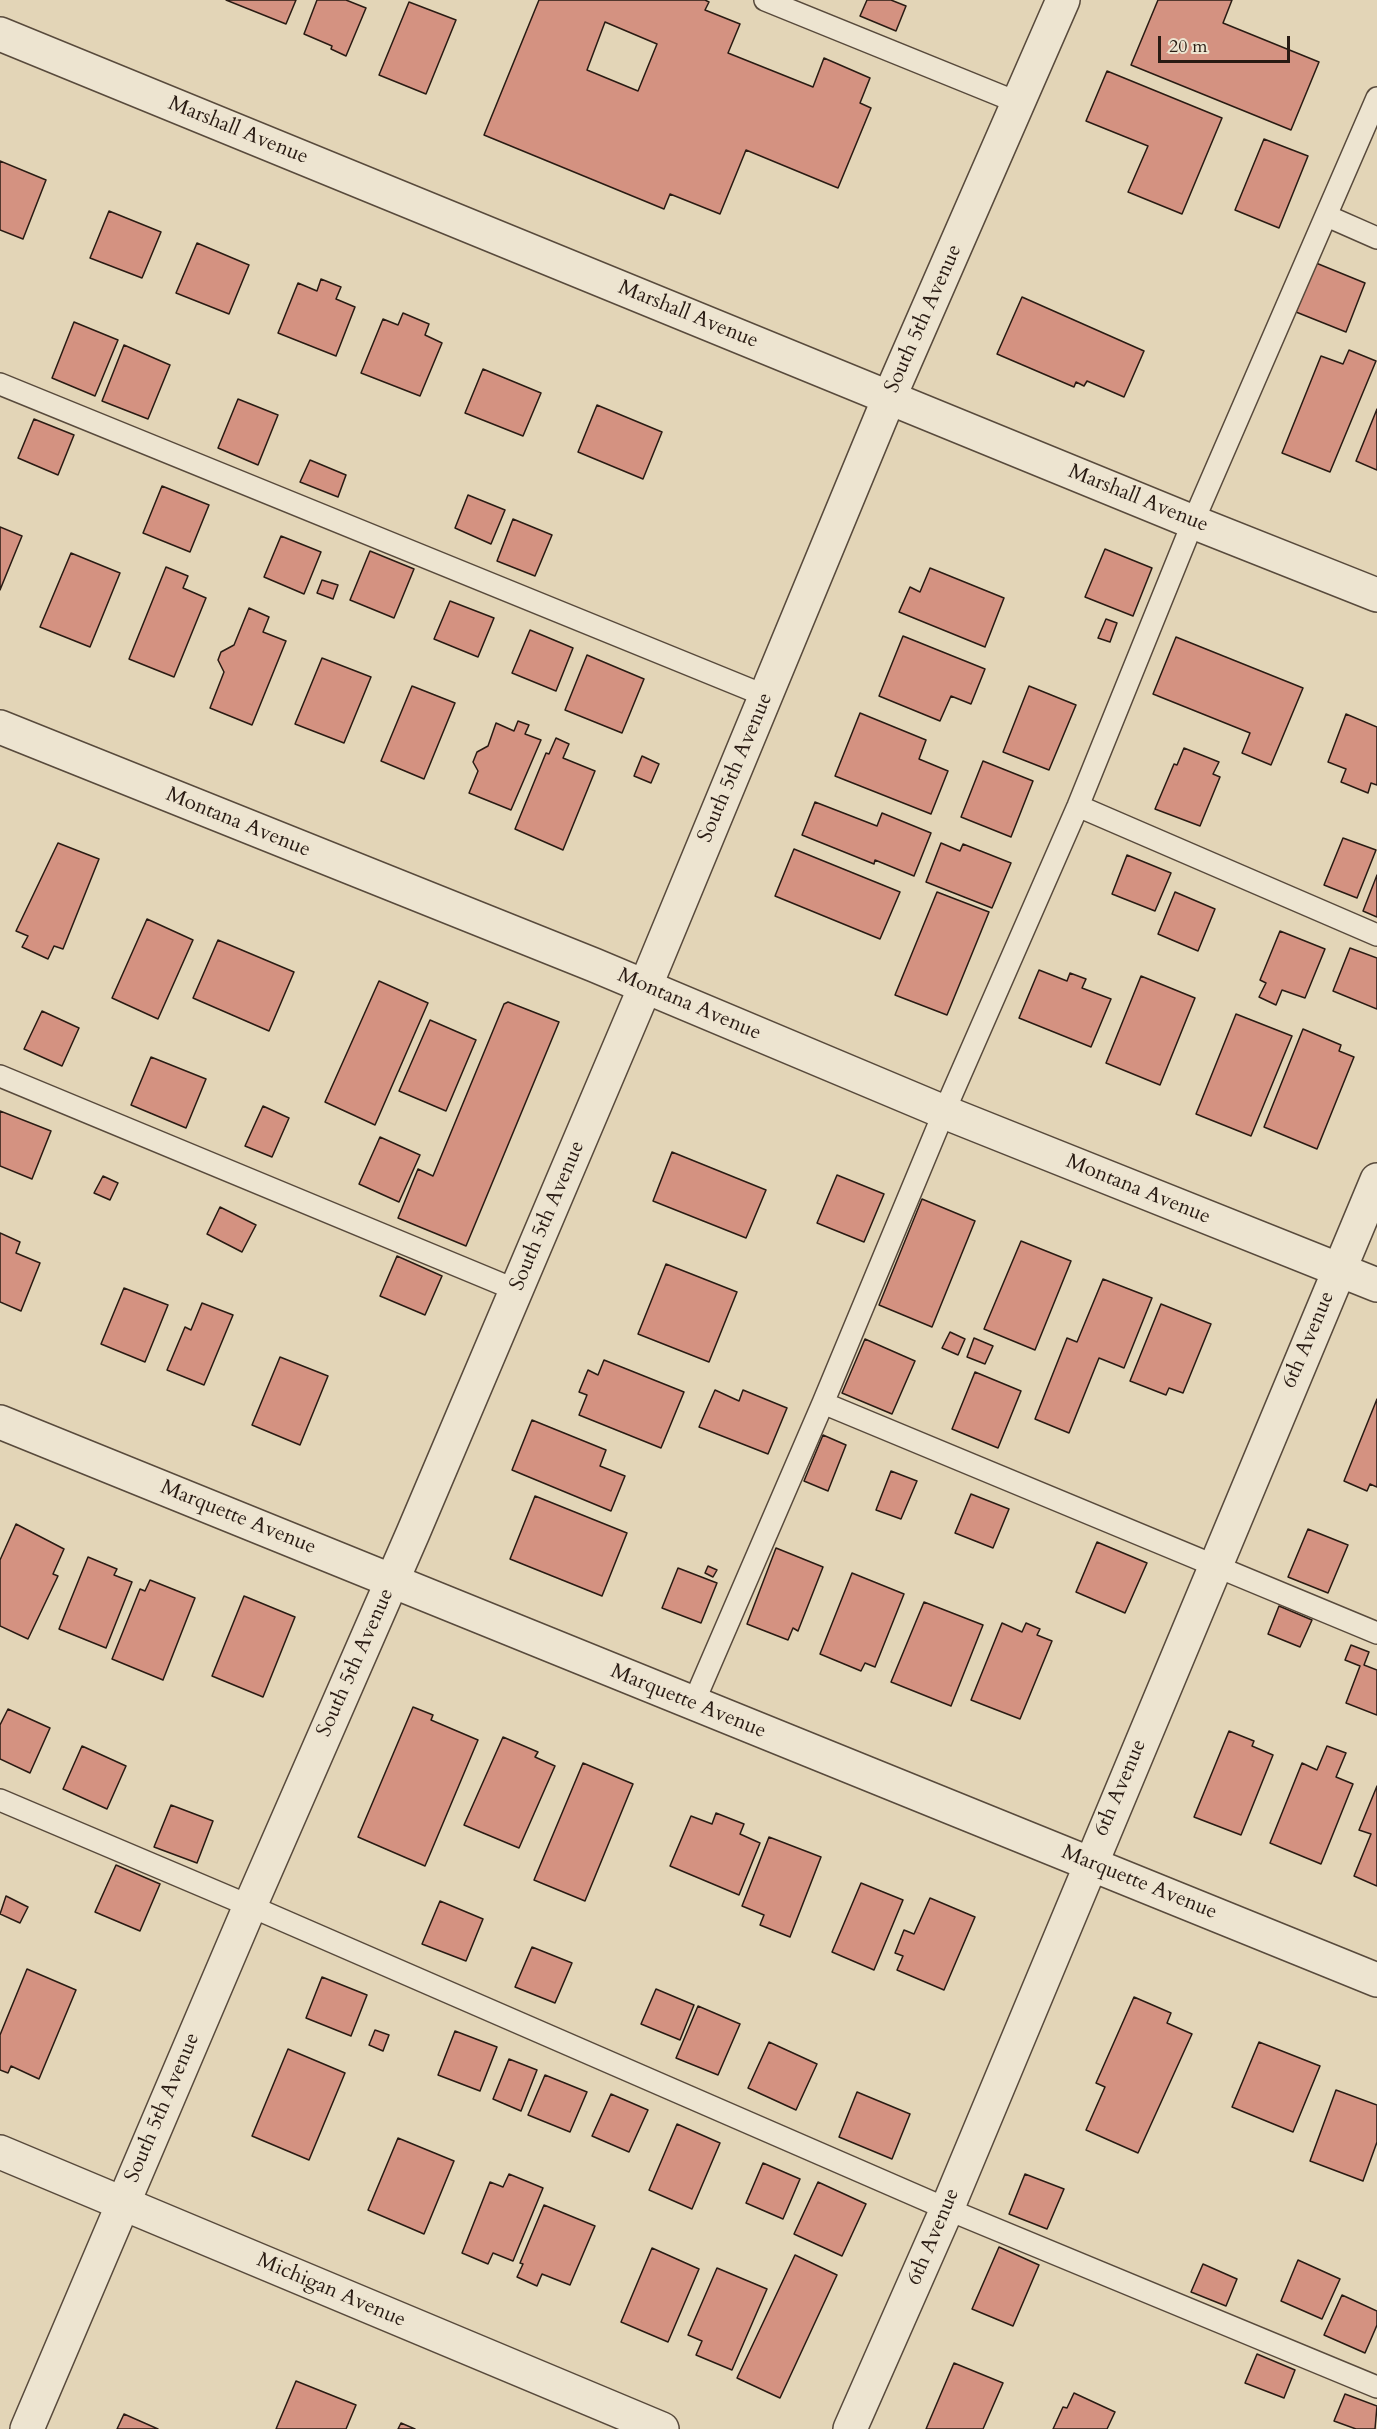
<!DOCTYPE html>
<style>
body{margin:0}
#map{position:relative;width:1377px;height:2429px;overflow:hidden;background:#e3d5b7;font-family:Cardo,serif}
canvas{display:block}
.scale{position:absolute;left:1158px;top:36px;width:132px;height:27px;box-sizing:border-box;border:3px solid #291b13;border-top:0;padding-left:8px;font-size:18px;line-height:21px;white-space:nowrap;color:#291b13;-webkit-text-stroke:4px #ede4d0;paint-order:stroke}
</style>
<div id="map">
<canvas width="1377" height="2429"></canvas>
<div class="scale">20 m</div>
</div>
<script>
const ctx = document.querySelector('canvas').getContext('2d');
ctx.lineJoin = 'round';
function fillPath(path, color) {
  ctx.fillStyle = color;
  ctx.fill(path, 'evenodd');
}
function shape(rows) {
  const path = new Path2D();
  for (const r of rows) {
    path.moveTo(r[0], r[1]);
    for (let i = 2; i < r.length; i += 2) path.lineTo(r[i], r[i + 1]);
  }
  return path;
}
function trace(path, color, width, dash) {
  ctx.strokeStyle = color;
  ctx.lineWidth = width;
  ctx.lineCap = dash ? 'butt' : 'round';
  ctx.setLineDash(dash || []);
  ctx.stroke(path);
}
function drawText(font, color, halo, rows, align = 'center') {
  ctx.font = font + ' Cardo,serif';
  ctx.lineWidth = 4.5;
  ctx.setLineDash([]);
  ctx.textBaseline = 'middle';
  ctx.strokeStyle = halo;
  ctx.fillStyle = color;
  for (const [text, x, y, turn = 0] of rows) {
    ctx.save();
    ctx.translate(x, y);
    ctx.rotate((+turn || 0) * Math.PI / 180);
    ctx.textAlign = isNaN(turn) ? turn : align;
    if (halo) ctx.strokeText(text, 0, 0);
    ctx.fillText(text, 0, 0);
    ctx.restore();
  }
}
const building = shape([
 [226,0,296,0,286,24,226,0],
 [317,0,346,0,366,8,346,56,331,49,332,46,304,34,317,0],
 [539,0,705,0,709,2,705,10,740,24,728,53,813,87,824,58,870,78,860,103,871,108,838,188,746,150,720,214,670,194,664,209,484,135,539,0],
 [605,22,657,44,638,91,587,70,605,22],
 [867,0,891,0,906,6,896,31,860,16,867,0],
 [1158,0,1232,0,1223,23,1319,62,1291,130,1131,65,1158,0],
 [409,2,456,20,426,94,379,75,409,2],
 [1107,71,1222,118,1182,214,1128,192,1148,146,1086,121,1107,71],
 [1264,139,1308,156,1279,228,1235,210,1264,139],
 [0,161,46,180,23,239,0,230,0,161],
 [109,211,161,232,142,278,90,258,109,211],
 [197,243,249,265,229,314,176,293,197,243],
 [1316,263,1365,283,1346,332,1296,312,1316,263],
 [321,279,341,287,336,299,355,307,336,356,278,333,298,283,317,291,321,279],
 [1022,297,1144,351,1124,397,1087,381,1084,386,1076,382,1074,387,997,354,1022,297],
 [403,313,429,324,425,335,442,343,420,396,361,373,383,319,398,325,403,313],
 [74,322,118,340,95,396,52,378,74,322],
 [124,345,170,365,148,419,102,401,124,345],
 [1349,350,1376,361,1330,472,1282,453,1321,356,1343,364,1349,350],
 [483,369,541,393,523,436,465,413,483,369],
 [238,399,278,415,258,465,218,448,238,399],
 [597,405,662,432,643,479,578,452,597,405],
 [1377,409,1377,470,1356,461,1377,409],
 [34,419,74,435,58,475,18,458,34,419],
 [310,460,346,475,338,497,300,482,310,460],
 [162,486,209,505,190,552,143,533,162,486],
 [468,495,505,510,491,544,455,528,468,495],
 [513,519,552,535,535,576,497,561,513,519],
 [0,527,22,536,0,590,0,527],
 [281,536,321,552,304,594,264,577,281,536],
 [1105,549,1152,568,1133,616,1085,597,1105,549],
 [370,551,414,569,394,618,350,600,370,551],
 [71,553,120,573,90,647,40,627,71,553],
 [166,567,188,576,183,588,206,598,174,677,129,659,166,567],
 [930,568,1004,598,985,647,899,612,910,587,920,592,930,568],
 [322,580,338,585,333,599,317,593,322,580],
 [450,601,494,618,478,657,434,639,450,601],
 [249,608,269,617,263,632,286,641,252,725,210,708,224,672,218,660,221,652,234,645,249,608],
 [1106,619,1117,623,1110,642,1098,638,1106,619],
 [530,630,573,648,556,691,512,673,530,630],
 [903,636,985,669,971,704,951,696,940,721,879,696,903,636],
 [1176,637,1303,688,1271,765,1242,753,1250,733,1153,694,1176,637],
 [587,655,644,679,622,733,565,710,587,655],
 [322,658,371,677,344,743,295,724,322,658],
 [412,686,455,703,424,779,381,761,412,686],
 [1029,686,1076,705,1049,770,1003,752,1029,686],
 [860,713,926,740,919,759,948,771,931,814,835,776,860,713],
 [1346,714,1377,727,1377,785,1371,783,1368,793,1341,782,1346,769,1328,762,1346,714],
 [518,721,529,725,525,734,541,740,511,810,469,793,478,771,473,762,477,752,488,746,496,723,514,731,518,721],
 [556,738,569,744,563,758,595,771,563,850,515,829,546,753,549,754,556,738],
 [1184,748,1219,762,1213,774,1220,777,1200,826,1155,809,1174,764,1177,765,1184,748],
 [642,756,659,764,651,783,634,776,642,756],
 [983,761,1033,781,1011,837,961,817,983,761],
 [815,802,877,826,882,813,931,833,914,876,875,860,874,864,802,835,815,802],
 [1343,838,1376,850,1357,898,1324,885,1343,838],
 [58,843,99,859,63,949,54,946,48,959,22,947,28,936,16,931,58,843],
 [941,843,960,851,963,844,1011,863,992,908,926,882,941,843],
 [794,849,900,892,880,939,775,896,794,849],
 [1127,855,1171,873,1155,911,1112,894,1127,855],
 [1377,875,1377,917,1363,911,1377,875],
 [937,892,989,912,947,1015,895,995,937,892],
 [1175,892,1215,909,1198,951,1158,934,1175,892],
 [147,919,193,940,158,1019,112,998,147,919],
 [1280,931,1325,949,1305,998,1282,990,1276,1005,1259,997,1266,983,1260,980,1280,931],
 [218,940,294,972,269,1031,193,998,218,940],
 [1350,948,1377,958,1377,1009,1333,991,1350,948],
 [1039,970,1067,981,1070,973,1086,979,1082,988,1111,999,1091,1047,1019,1018,1039,970],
 [1141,976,1195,998,1160,1085,1106,1063,1141,976],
 [379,981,428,1003,375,1125,325,1102,379,981],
 [508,1002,559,1022,466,1246,398,1218,418,1169,433,1176,504,1004,508,1002],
 [42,1011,79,1028,62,1066,24,1049,42,1011],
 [1236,1014,1292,1036,1251,1136,1196,1114,1236,1014],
 [430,1020,476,1040,446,1111,399,1091,430,1020],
 [1303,1029,1341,1045,1339,1051,1354,1057,1317,1149,1264,1127,1303,1029],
 [151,1057,206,1079,186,1128,131,1105,151,1057],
 [263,1106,289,1118,272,1157,245,1146,263,1106],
 [0,1111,51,1131,32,1179,0,1166,0,1111],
 [380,1137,420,1155,399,1202,359,1184,380,1137],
 [672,1152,766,1190,746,1238,653,1201,672,1152],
 [837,1175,884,1194,864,1242,817,1223,837,1175],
 [103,1176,118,1183,110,1200,94,1193,103,1176],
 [922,1199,975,1221,932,1327,879,1305,922,1199],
 [220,1207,256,1225,242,1252,207,1234,220,1207],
 [0,1233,20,1242,16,1253,40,1263,21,1311,0,1302,0,1233],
 [1021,1241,1071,1261,1035,1350,984,1329,1021,1241],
 [397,1256,442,1276,425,1315,380,1296,397,1256],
 [666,1264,737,1292,709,1362,638,1334,666,1264],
 [1103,1279,1152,1298,1124,1368,1099,1358,1069,1433,1035,1419,1067,1338,1077,1342,1103,1279],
 [124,1288,168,1305,145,1362,101,1344,124,1288],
 [202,1303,233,1315,204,1385,167,1370,185,1327,191,1330,202,1303],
 [1161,1304,1211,1324,1183,1393,1169,1388,1166,1395,1130,1381,1161,1304],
 [950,1332,965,1339,958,1355,942,1348,950,1332],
 [974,1338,993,1346,985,1364,967,1357,974,1338],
 [865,1339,915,1361,892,1414,842,1393,865,1339],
 [280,1357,328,1376,300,1445,252,1425,280,1357],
 [604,1360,684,1392,661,1448,579,1415,587,1395,579,1392,588,1370,598,1375,604,1360],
 [975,1372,1021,1391,998,1448,952,1429,975,1372],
 [715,1390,739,1401,743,1390,787,1408,768,1454,699,1427,715,1390],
 [1377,1399,1377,1487,1370,1484,1367,1491,1344,1481,1377,1399],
 [532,1420,606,1450,600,1466,625,1476,611,1511,512,1470,532,1420],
 [823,1435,846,1445,828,1491,804,1481,823,1435],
 [891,1471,917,1481,901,1519,876,1510,891,1471],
 [971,1494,1009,1509,993,1548,955,1533,971,1494],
 [535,1496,627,1533,602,1596,510,1559,535,1496],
 [16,1524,64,1549,53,1574,58,1576,28,1639,0,1626,0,1560,16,1524],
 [1308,1529,1348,1545,1328,1593,1288,1577,1308,1529],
 [1097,1542,1147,1563,1125,1613,1076,1592,1097,1542],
 [776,1548,823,1567,798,1631,793,1628,788,1640,747,1624,776,1548],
 [88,1557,117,1569,114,1575,132,1582,106,1648,59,1629,88,1557],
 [708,1566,717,1570,713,1577,705,1573,708,1566],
 [678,1568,717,1583,701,1623,662,1608,678,1568],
 [852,1573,904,1594,875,1667,865,1663,861,1671,820,1654,852,1573],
 [150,1580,195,1598,163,1680,112,1659,140,1589,145,1591,150,1580],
 [244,1596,295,1617,263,1697,212,1676,244,1596],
 [924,1602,983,1625,951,1706,891,1682,924,1602],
 [1279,1606,1312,1620,1300,1647,1268,1634,1279,1606],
 [1002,1623,1022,1632,1026,1623,1040,1629,1037,1635,1052,1641,1020,1719,971,1700,1002,1623],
 [1351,1645,1369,1652,1364,1665,1377,1670,1377,1715,1346,1703,1360,1666,1345,1660,1351,1645],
 [413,1707,433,1715,431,1720,478,1740,425,1866,358,1837,413,1707],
 [8,1709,50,1728,30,1773,0,1759,0,1725,8,1709],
 [1229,1731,1254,1741,1252,1746,1273,1755,1241,1835,1194,1817,1229,1731],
 [503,1737,538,1752,535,1757,555,1766,519,1848,464,1825,503,1737],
 [82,1746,126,1766,107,1809,63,1789,82,1746],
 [1327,1746,1346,1753,1336,1777,1353,1784,1321,1864,1270,1843,1302,1763,1317,1770,1327,1746],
 [583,1763,633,1784,585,1901,534,1880,583,1763],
 [1377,1786,1377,1886,1354,1876,1371,1834,1359,1830,1377,1786],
 [171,1805,213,1821,197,1863,154,1847,171,1805],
 [716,1813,744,1824,740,1834,760,1843,739,1895,670,1866,691,1816,712,1824,716,1813],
 [769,1837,821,1857,790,1937,760,1925,764,1915,742,1906,769,1837],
 [116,1865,160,1884,140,1931,95,1912,116,1865],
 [861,1883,903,1900,874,1970,832,1952,861,1883],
 [6,1896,28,1907,20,1923,0,1914,6,1896],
 [930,1898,975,1917,944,1990,897,1970,903,1956,895,1953,904,1930,914,1934,930,1898],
 [440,1901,483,1919,466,1961,422,1944,440,1901],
 [532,1947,572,1963,555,2003,515,1987,532,1947],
 [27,1969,76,1990,39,2079,11,2066,8,2073,0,2070,0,2035,27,1969],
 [322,1977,367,1995,351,2036,306,2018,322,1977],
 [656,1989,694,2005,680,2040,641,2024,656,1989],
 [1134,1997,1171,2013,1167,2023,1192,2034,1138,2153,1086,2130,1105,2087,1096,2083,1134,1997],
 [698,2006,740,2024,718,2075,676,2058,698,2006],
 [375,2030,389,2035,383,2051,369,2045,375,2030],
 [455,2031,497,2047,480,2091,438,2075,455,2031],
 [769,2042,817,2064,796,2110,748,2088,769,2042],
 [1259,2042,1320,2066,1293,2132,1232,2107,1259,2042],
 [288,2049,345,2073,309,2160,252,2136,288,2049],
 [509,2059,537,2070,521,2111,493,2099,509,2059],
 [545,2075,587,2092,570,2132,528,2115,545,2075],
 [1336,2090,1377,2105,1377,2142,1363,2181,1310,2161,1336,2090],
 [857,2092,910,2114,892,2159,839,2137,857,2092],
 [611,2094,648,2110,629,2152,592,2136,611,2094],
 [677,2124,720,2143,692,2209,649,2190,677,2124],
 [398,2138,454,2161,424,2234,368,2210,398,2138],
 [763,2163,800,2179,783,2219,746,2203,763,2163],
 [509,2174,543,2188,513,2261,493,2253,488,2264,462,2253,490,2182,503,2187,509,2174],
 [1025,2174,1064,2189,1047,2229,1009,2214,1025,2174],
 [818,2182,866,2204,842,2256,794,2234,818,2182],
 [544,2205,595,2226,570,2285,542,2274,537,2286,517,2277,523,2264,520,2263,544,2205],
 [999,2247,1039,2265,1013,2326,972,2309,999,2247],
 [652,2248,699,2269,668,2342,621,2322,652,2248],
 [795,2255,837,2275,780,2398,737,2378,795,2255],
 [1298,2260,1340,2279,1322,2319,1281,2301,1298,2260],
 [1203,2264,1237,2279,1226,2306,1191,2292,1203,2264],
 [717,2268,767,2289,732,2370,696,2355,702,2341,688,2335,717,2268],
 [1342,2295,1377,2311,1377,2325,1365,2353,1324,2335,1342,2295],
 [1257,2354,1295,2370,1284,2398,1245,2383,1257,2354],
 [954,2363,1003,2383,983,2429,926,2429,954,2363],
 [296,2381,356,2405,346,2429,276,2429,296,2381],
 [1074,2393,1115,2412,1107,2429,1053,2429,1063,2407,1067,2408,1074,2393],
 [1345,2394,1377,2406,1375,2429,1356,2429,1334,2421,1345,2394],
 [124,2414,158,2429,117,2429,124,2414],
 [401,2423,415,2429,398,2429,401,2423]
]);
const service = shape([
 [765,0,1019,103],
 [1327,216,1377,238],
 [0,384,766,696],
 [1078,806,1377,935],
 [0,1076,516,1290],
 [823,1403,1377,1633],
 [693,1704,823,1403,944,1112,1078,806,1193,522,1377,98],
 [0,1800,250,1906,947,2209,1377,2387]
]);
const minor = shape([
 [0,34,1193,522,1377,595],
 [0,727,594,965,944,1112,1377,1285],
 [0,1422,1377,1980],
 [0,2152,662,2429],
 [850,2429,947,2209,1377,1180]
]);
const tertiary = shape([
 [27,2429,250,1906,413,1533,645,987,889,398,1063,0]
]);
const streetNames = [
 ["Marshall Avenue",238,131,22],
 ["Marshall Avenue",688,315,22],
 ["South 5th Avenue",924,319,-66],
 ["Marshall Avenue",1138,499,22],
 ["South 5th Avenue",736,768,-67],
 ["Montana Avenue",238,823,22],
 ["Montana Avenue",689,1005,23],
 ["Montana Avenue",1138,1190,22],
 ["South 5th Avenue",548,1216,-67],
 ["6th Avenue",1309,1340,-67],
 ["Marquette Avenue",238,1518,22],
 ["South 5th Avenue",356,1663,-66],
 ["Marquette Avenue",688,1702,22],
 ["6th Avenue",1121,1788,-67],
 ["Marquette Avenue",1139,1883,22],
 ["South 5th Avenue",163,2108,-67],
 ["6th Avenue",934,2237,-67],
 ["Michigan Avenue",331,2291,23]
];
fillPath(building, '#d49281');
trace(building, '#291b13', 1.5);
trace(service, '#584a3c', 24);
trace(minor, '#584a3c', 36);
trace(tertiary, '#584a3c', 36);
trace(service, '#ede4d0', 21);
trace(minor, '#ede4d0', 33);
trace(tertiary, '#ede4d0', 33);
drawText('21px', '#291b13', '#ede4d0', streetNames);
</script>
